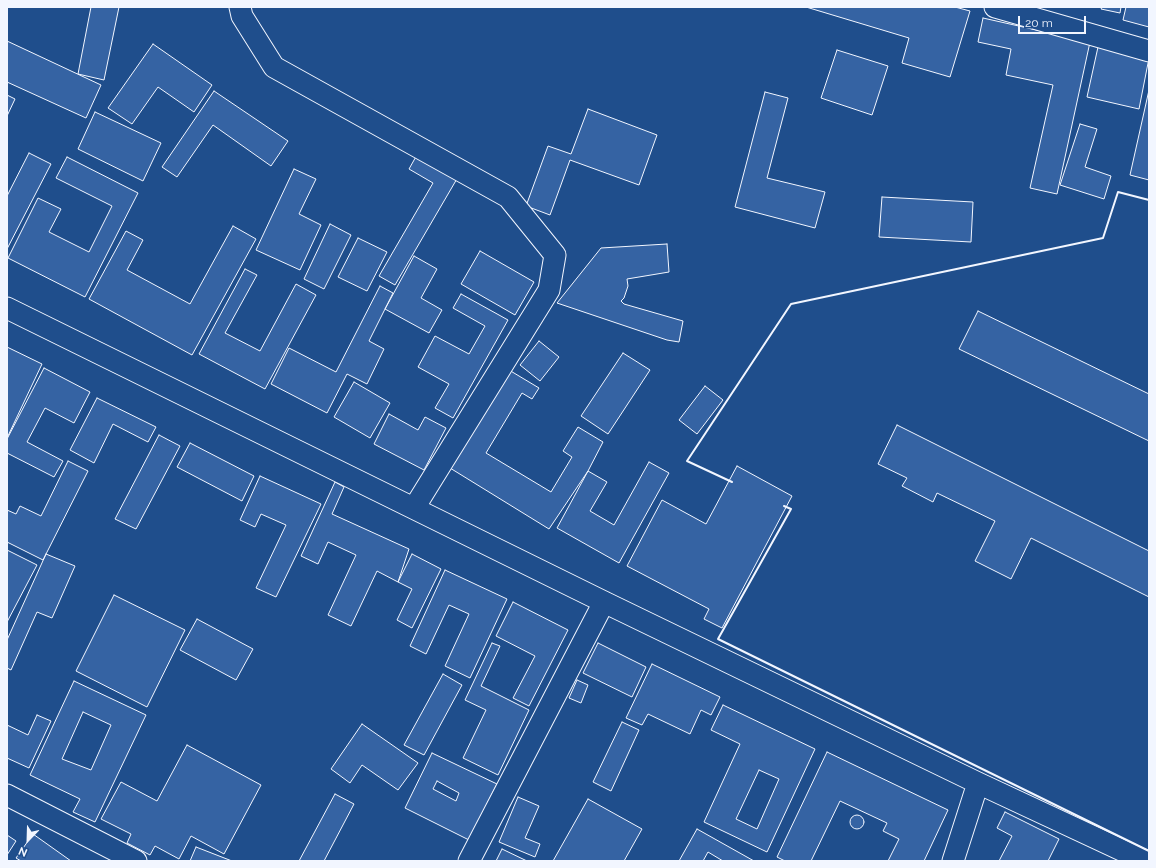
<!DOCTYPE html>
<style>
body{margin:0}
#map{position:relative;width:1156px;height:868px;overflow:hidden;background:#1f4e8c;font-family:Raleway,sans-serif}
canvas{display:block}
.frame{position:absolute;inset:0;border:8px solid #f2f6ff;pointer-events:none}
.north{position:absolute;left:8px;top:820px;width:40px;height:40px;-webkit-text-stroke:3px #1f4e8c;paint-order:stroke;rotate:203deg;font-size:11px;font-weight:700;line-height:16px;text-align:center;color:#f2f6ff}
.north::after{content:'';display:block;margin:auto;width:14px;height:18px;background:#f2f6ff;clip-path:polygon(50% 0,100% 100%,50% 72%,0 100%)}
.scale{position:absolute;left:1018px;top:16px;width:68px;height:18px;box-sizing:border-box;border:2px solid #f2f6ff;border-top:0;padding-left:5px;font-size:12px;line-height:14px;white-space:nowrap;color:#f2f6ff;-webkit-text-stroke:3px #1f4e8c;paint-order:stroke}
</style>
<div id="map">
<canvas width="1156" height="868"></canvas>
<div class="frame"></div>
<div class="north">N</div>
<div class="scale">20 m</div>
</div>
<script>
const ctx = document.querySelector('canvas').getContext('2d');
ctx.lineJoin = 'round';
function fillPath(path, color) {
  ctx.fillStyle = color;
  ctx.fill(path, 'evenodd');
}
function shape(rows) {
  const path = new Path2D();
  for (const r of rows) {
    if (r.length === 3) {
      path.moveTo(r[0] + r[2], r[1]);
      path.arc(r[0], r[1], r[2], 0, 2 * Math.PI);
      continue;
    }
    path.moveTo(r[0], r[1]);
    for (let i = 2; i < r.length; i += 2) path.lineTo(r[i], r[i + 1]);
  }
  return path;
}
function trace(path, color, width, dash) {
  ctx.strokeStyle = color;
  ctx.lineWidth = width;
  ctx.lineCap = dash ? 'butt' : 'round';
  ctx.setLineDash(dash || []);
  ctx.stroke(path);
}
const building = shape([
 [91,7,119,7,104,80,78,74,91,7],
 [806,7,955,7,970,11,950,77,902,63,909,38,806,7],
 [1102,7,1121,7,1120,13,1101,9,1102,7],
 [1126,7,1149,7,1149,27,1123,20,1126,7],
 [983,18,1090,42,1057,194,1030,188,1053,85,1006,75,1011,49,978,42,983,18],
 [7,41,101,85,86,118,7,82,7,41],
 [153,44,212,85,194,112,158,87,132,124,108,108,153,44],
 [1098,47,1149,58,1139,109,1087,97,1098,47],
 [837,50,888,66,872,115,821,98,837,50],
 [1149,90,1149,180,1130,175,1149,90],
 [214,91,288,141,271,166,213,125,177,177,162,167,214,91],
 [765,92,788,98,767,178,825,192,815,228,735,207,765,92],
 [7,95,15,99,7,116,7,95],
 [588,109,657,135,639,185,570,160,550,215,526,206,548,146,571,154,588,109],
 [95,112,161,143,143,181,78,149,95,112],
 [1080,124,1097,129,1085,167,1111,176,1104,199,1060,185,1080,124],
 [29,153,51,164,7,249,7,196,29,153],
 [418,153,458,177,395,285,379,276,433,183,409,169,418,153],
 [67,157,138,193,85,297,8,258,38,198,61,209,49,232,89,252,112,206,56,178,67,157],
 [294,169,316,179,299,214,321,225,300,270,256,250,294,169],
 [882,197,973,202,971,242,879,237,882,197],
 [330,224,351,235,324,289,304,279,330,224],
 [233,226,256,239,192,355,89,299,126,231,143,240,127,270,190,304,233,226],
 [358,238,387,252,367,291,338,277,358,238],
 [667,244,669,272,627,279,628,286,624,298,621,301,624,304,683,321,679,342,667,340,557,303,601,248,667,244],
 [480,251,534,282,515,315,461,284,480,251],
 [414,256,437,269,421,298,442,310,429,333,385,309,414,256],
 [245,269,257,275,225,333,260,351,296,284,316,295,265,389,199,354,245,269],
 [380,286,393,293,369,341,384,349,367,384,347,374,327,413,271,384,289,348,336,372,380,286],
 [461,294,508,320,453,418,435,408,449,384,418,367,435,336,469,354,485,326,453,308,461,294],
 [978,311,1149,394,1149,441,959,349,978,311],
 [539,341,559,357,540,381,520,365,539,341],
 [7,347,42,364,7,438,7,347],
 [623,353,650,370,608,434,581,416,623,353],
 [44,368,90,392,74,423,45,408,27,442,63,461,54,477,7,453,7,439,44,368],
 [509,370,539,388,532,399,522,393,486,453,551,492,572,457,563,451,578,427,603,442,588,471,549,529,450,468,509,370],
 [354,382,390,403,370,438,334,417,354,382],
 [705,386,723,400,697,434,679,420,705,386],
 [97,398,156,427,148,442,113,424,94,463,70,450,97,398],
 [389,414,418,430,425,417,446,428,424,470,374,444,389,414],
 [897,425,1149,551,1149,597,1031,538,1011,579,975,561,995,521,937,493,933,502,902,486,907,478,878,464,897,425],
 [159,435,180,446,136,529,115,519,159,435],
 [190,443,254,476,242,501,177,467,190,443],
 [68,461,88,471,43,560,7,542,7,510,16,514,20,506,41,516,68,461],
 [649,462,669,473,619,563,557,528,588,471,607,482,590,511,614,525,649,462],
 [737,466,792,496,722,628,704,619,709,609,627,566,662,500,706,524,737,466],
 [260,476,321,504,276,597,256,588,286,525,261,514,255,527,240,520,260,476],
 [335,482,344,487,332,514,409,549,398,582,377,571,351,626,328,615,356,555,328,542,318,564,301,556,335,482],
 [7,550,37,565,7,622,7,550],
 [46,554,75,566,52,618,37,612,11,670,7,668,7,640,46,554],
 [412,554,441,569,412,628,397,620,412,589,398,582,412,554],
 [445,570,507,599,470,678,445,666,469,614,449,605,426,654,410,646,445,570],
 [114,595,185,630,147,707,76,671,114,595],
 [513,602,568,630,529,706,513,698,535,656,496,636,513,602],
 [197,619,253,649,236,680,180,650,197,619],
 [492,643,500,646,481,686,529,710,498,775,463,758,486,710,465,700,492,643],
 [598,643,646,667,632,697,583,673,598,643],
 [652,664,720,697,711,715,701,710,690,734,648,714,642,725,626,718,652,664],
 [443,674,462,685,424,755,404,745,443,674],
 [577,680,588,685,581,703,569,698,577,680],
 [74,681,146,715,95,822,73,812,80,799,30,775,74,681],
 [83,712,111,725,91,770,62,759,83,712],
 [723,705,815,749,767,852,704,822,740,744,711,730,723,705],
 [759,770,779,779,757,829,736,819,759,770],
 [37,715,51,721,29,768,7,758,7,725,28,735,37,715],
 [622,722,639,730,611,791,593,782,622,722],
 [362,724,418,763,398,790,362,765,350,783,331,769,362,724],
 [187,745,261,785,224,854,191,836,179,859,155,846,150,855,127,843,131,834,101,819,121,782,157,801,187,745],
 [827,752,948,810,924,861,888,861,899,839,883,831,887,823,840,801,811,861,785,861,777,857,827,752],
 [432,753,497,784,469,840,405,808,432,753],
 [437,781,459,793,456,801,433,789,437,781],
 [335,794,354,804,324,861,299,861,335,794],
 [518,797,539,806,525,838,540,844,535,857,499,842,518,797],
 [588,799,642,829,624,861,553,861,588,799],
 [1005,812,1059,839,1048,861,999,861,1012,836,997,828,1005,812],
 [857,822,7],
 [697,829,754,861,723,861,708,852,703,861,679,861,697,829],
 [33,834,71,861,21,861,16,858,33,834],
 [7,835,16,841,7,855,7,835],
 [196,847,232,861,190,861,196,847],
 [502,849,527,861,496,861,502,849]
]);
const minor = shape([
 [240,7,242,16,274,67,508,197,555,255,549,290,414,508],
 [995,7,1149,51],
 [7,308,604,602,978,783,1145,861],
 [7,795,136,861],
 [469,861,604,602],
 [953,861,978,783]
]);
const wall = shape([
 [732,482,687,461,791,304,1103,238,1118,192,1149,200],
 [784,506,791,509,718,639,1149,851]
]);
fillPath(building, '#3563a3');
trace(building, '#f2f6ff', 1);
trace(minor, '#f2f6ff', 23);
trace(minor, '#1f4e8c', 21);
trace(wall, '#f2f6ff', 2);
</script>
